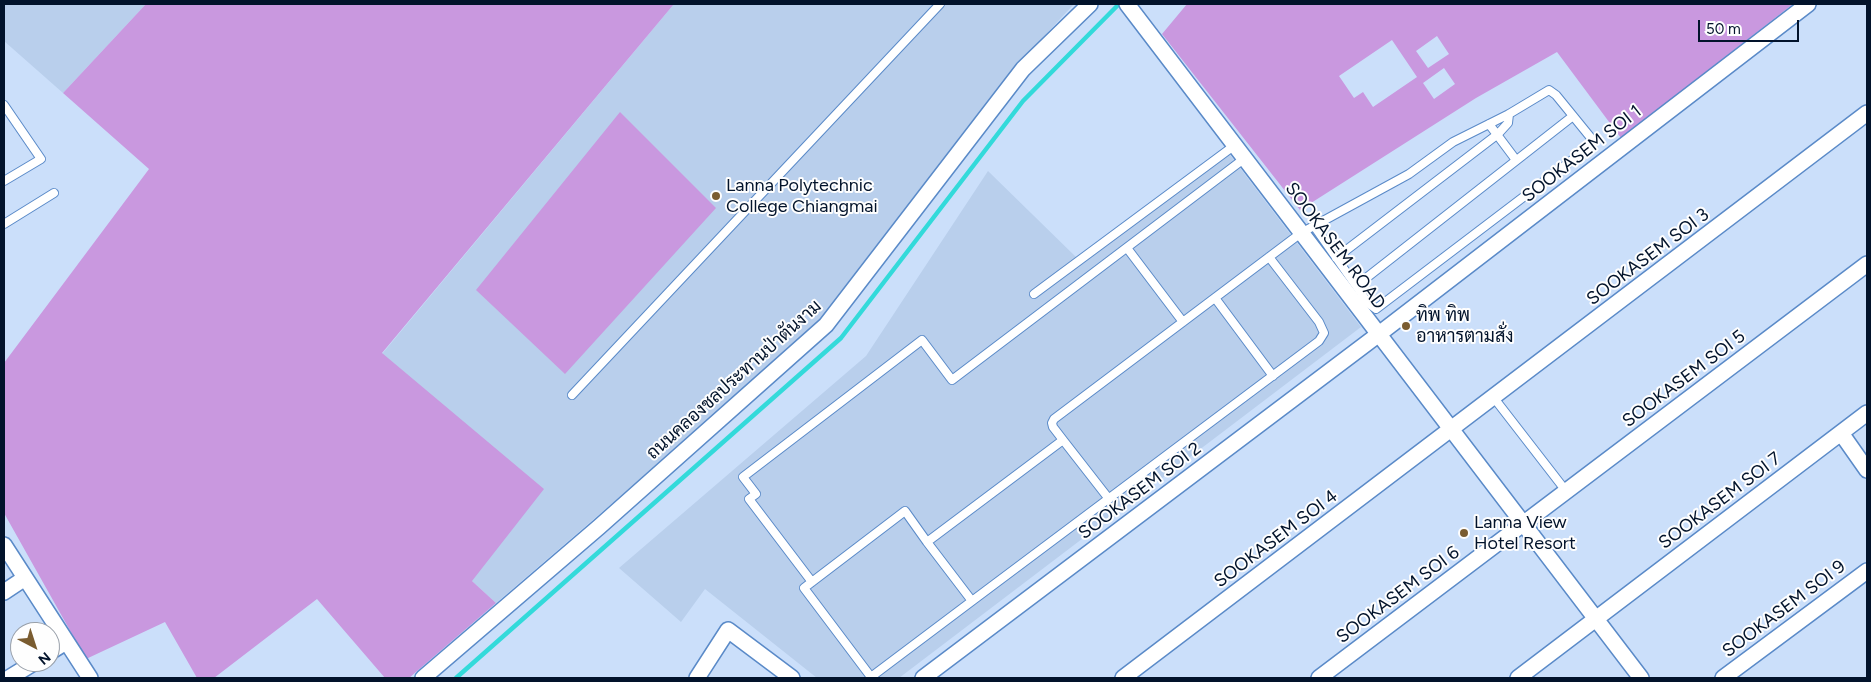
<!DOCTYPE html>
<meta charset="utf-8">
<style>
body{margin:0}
#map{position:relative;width:1871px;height:682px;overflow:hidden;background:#cbdffa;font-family:Figtree,sans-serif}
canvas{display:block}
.frame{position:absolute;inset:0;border:5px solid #02132b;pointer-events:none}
.north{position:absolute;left:10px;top:622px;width:50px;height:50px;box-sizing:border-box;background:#fefefe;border:1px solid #99a0aa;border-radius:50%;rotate:140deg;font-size:14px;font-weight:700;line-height:20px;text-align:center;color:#02132b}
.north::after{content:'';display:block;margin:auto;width:18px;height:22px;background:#7a5c30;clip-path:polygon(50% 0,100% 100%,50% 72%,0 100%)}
.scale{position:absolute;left:1698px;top:20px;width:101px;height:22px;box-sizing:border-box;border:2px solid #02132b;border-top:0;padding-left:6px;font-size:15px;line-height:18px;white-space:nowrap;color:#02132b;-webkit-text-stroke:4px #fefefe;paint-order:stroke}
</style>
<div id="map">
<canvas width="1871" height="682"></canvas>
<div class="frame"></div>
<div class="north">N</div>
<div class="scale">50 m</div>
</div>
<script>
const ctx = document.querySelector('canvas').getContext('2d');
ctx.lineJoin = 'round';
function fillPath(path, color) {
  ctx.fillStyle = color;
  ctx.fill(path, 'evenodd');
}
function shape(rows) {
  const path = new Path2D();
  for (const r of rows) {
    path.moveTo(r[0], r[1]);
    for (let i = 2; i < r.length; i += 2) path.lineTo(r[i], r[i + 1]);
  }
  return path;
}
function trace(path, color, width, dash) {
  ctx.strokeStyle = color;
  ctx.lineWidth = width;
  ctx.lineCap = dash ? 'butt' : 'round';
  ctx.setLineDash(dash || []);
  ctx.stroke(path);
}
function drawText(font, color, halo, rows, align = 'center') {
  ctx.font = font + ' Figtree,Sarabun,sans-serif';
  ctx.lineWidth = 4;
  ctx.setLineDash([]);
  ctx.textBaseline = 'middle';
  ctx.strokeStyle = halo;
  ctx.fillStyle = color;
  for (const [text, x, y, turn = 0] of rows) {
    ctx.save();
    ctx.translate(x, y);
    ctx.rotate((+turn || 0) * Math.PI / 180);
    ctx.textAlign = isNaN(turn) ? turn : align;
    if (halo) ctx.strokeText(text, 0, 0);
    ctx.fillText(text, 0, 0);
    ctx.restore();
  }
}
const built = shape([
 [4,4,146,4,63,93,4,41],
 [674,4,1074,4,1020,62,815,329,496,603,472,581,382,354],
 [1224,147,1361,327,899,678,817,678,705,589,681,622,619,568,866,356,988,171,1077,258]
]);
const green = shape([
 [146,4,674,4,382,353,544,489,472,581,496,603,409,678,385,678,317,599,214,678,197,678,165,622,86,659,4,513,4,363,149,169,63,93],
 [1187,4,1793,4,1621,138,1557,52,1476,98,1300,210,1162,34],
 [1437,36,1449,54,1428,68,1416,51],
 [1392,40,1417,77,1373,107,1363,92,1354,98,1339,76],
 [1444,68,1455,84,1434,99,1423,83],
 [620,112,716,208,565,374,476,290]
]);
const stream = shape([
 [456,678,841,338,1023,101,1119,4]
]);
const service = shape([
 [4,105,41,159,4,181],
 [1489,124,1516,160],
 [4,224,54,193],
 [1127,248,1183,322],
 [1336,258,1498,134,1508,123,1509,114],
 [1356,286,1573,116],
 [1034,294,1235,145],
 [1215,298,1273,376],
 [572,395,940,4],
 [1494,398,1566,491],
 [1063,440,1109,499],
 [927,542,905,511,804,588,871,677,972,601,927,542,1063,440,1053,427,1052,423,1054,419,1301,233,1409,174,1453,142,1509,114,1549,90,1556,95,1591,138,1591,145,1584,151,1376,309,1368,303,1314,226],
 [812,582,749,499,756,494,743,477,922,340,952,380,1245,158],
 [972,601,1319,341,1324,333,1319,322,1269,257]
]);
const minor = shape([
 [1127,4,1641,678],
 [1841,433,1867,470],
 [4,545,90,678],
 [4,592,25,578],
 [50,652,66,642],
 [9,678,35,662],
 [423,678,599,527,826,325,1023,69,1090,4],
 [697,678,728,630,792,678],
 [923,678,1379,334,1808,4],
 [1123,678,1867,113],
 [1319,678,1867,264],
 [1518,678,1867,413],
 [1723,678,1867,571]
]);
const markers = [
 [716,196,5,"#7a5c30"],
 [1406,326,5,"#7a5c30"],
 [1464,533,5,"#7a5c30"]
];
const streetNames = [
 ["SOOKASEM SOI 1",1582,154,-38],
 ["SOOKASEM ROAD",1335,246,53],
 ["SOOKASEM SOI 3",1648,257,-37],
 ["SOOKASEM SOI 5",1684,379,-37],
 ["ถนนคลองชลประทานป่าตันงาม",734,380,-42],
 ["SOOKASEM SOI 2",1140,491,-37],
 ["SOOKASEM SOI 7",1720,501,-37],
 ["SOOKASEM SOI 4",1276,539,-37],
 ["SOOKASEM SOI 6",1398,595,-37],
 ["SOOKASEM SOI 9",1784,609,-37]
];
const poiNames = [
 ["Lanna Polytechnic",726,186],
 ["College Chiangmai",726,207],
 ["ทิพ ทิพ",1416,316],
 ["อาหารตามสั่ง",1416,337],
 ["Lanna View",1474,523],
 ["Hotel Resort",1474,544]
];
fillPath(built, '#b9cfec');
fillPath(green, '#c998df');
trace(stream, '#33dada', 4.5);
trace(service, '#5a8ac8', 10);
trace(minor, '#5a8ac8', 18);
trace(service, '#fff', 8);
trace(minor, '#fff', 15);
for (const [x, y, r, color] of markers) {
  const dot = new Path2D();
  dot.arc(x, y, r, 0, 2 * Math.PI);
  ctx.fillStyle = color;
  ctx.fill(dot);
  trace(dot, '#fefefe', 2);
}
drawText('18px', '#02132b', '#fefefe', streetNames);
drawText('18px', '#02132b', '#fefefe', poiNames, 'left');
</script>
